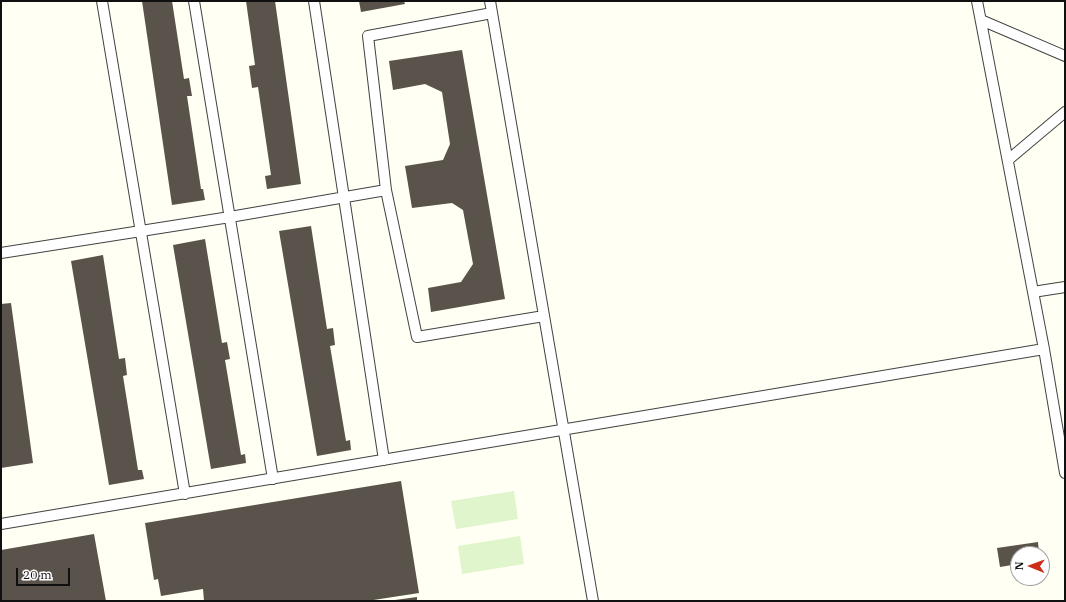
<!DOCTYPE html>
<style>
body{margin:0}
#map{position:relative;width:1066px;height:602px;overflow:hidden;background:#fffff3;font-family:"IBM Plex Serif",serif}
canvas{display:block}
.frame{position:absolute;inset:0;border:2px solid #101010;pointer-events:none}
.north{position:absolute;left:1010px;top:546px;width:40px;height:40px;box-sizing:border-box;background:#fff;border:1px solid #9f9f9f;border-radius:50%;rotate:271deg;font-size:11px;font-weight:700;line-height:16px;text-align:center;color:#101010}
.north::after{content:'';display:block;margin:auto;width:14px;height:18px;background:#d02d19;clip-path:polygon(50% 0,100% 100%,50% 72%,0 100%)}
.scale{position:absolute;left:16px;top:568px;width:54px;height:18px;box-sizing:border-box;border:2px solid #101010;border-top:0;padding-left:5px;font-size:12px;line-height:14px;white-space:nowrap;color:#101010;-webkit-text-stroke:3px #fff;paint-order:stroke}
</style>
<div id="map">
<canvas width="1066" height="602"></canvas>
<div class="frame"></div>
<div class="north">N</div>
<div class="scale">20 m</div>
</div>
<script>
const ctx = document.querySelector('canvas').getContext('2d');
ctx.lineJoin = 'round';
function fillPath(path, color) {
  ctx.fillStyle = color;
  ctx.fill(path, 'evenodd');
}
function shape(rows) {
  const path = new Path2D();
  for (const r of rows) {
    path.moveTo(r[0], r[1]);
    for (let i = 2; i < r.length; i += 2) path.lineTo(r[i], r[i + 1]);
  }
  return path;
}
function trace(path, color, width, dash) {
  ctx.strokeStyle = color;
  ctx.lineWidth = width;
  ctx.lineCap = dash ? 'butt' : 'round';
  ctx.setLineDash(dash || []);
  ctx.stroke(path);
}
const pitch = shape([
 [514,491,518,519,456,529,451,501],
 [520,536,524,564,462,574,458,546]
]);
const building = shape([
 [142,1,172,1,184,79,189,78,192,96,187,96,201,189,203,189,205,200,172,205],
 [246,1,275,1,301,184,267,189,265,176,271,175,258,87,252,88,249,66,255,65],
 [359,1,404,1,405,4,361,12],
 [462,50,505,299,431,312,428,288,461,282,473,264,463,210,452,203,412,208,405,166,443,160,450,144,442,92,425,84,393,90,389,61],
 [311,226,327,329,333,328,335,345,330,346,346,441,350,440,351,450,317,456,279,231],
 [205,239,222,343,227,342,230,359,225,360,241,455,245,454,246,463,211,469,173,245],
 [103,255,119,359,125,358,127,375,123,376,138,470,142,470,144,479,109,485,71,261],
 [11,303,33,463,1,468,1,304],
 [401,481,419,593,367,601,204,601,203,589,161,596,158,579,154,580,145,523],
 [94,534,106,601,1,601,1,550],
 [1038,542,1039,554,1018,554,1018,564,1000,567,997,548],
 [417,597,417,601,396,601,395,600]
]);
const lane = shape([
 [102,1,185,494],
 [194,1,273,479],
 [314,1,384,460],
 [490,1,593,601],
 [981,20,1065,56],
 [1008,160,1065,112],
 [386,190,368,36,492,13],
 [1,253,230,217,386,190,417,337,544,316],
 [1033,292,1065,287],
 [1044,349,1065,473],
 [1,524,1044,349,977,1]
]);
fillPath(pitch, '#e0f5cb');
fillPath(building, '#5a534b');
trace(lane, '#434343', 12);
trace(lane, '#fff', 10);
</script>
